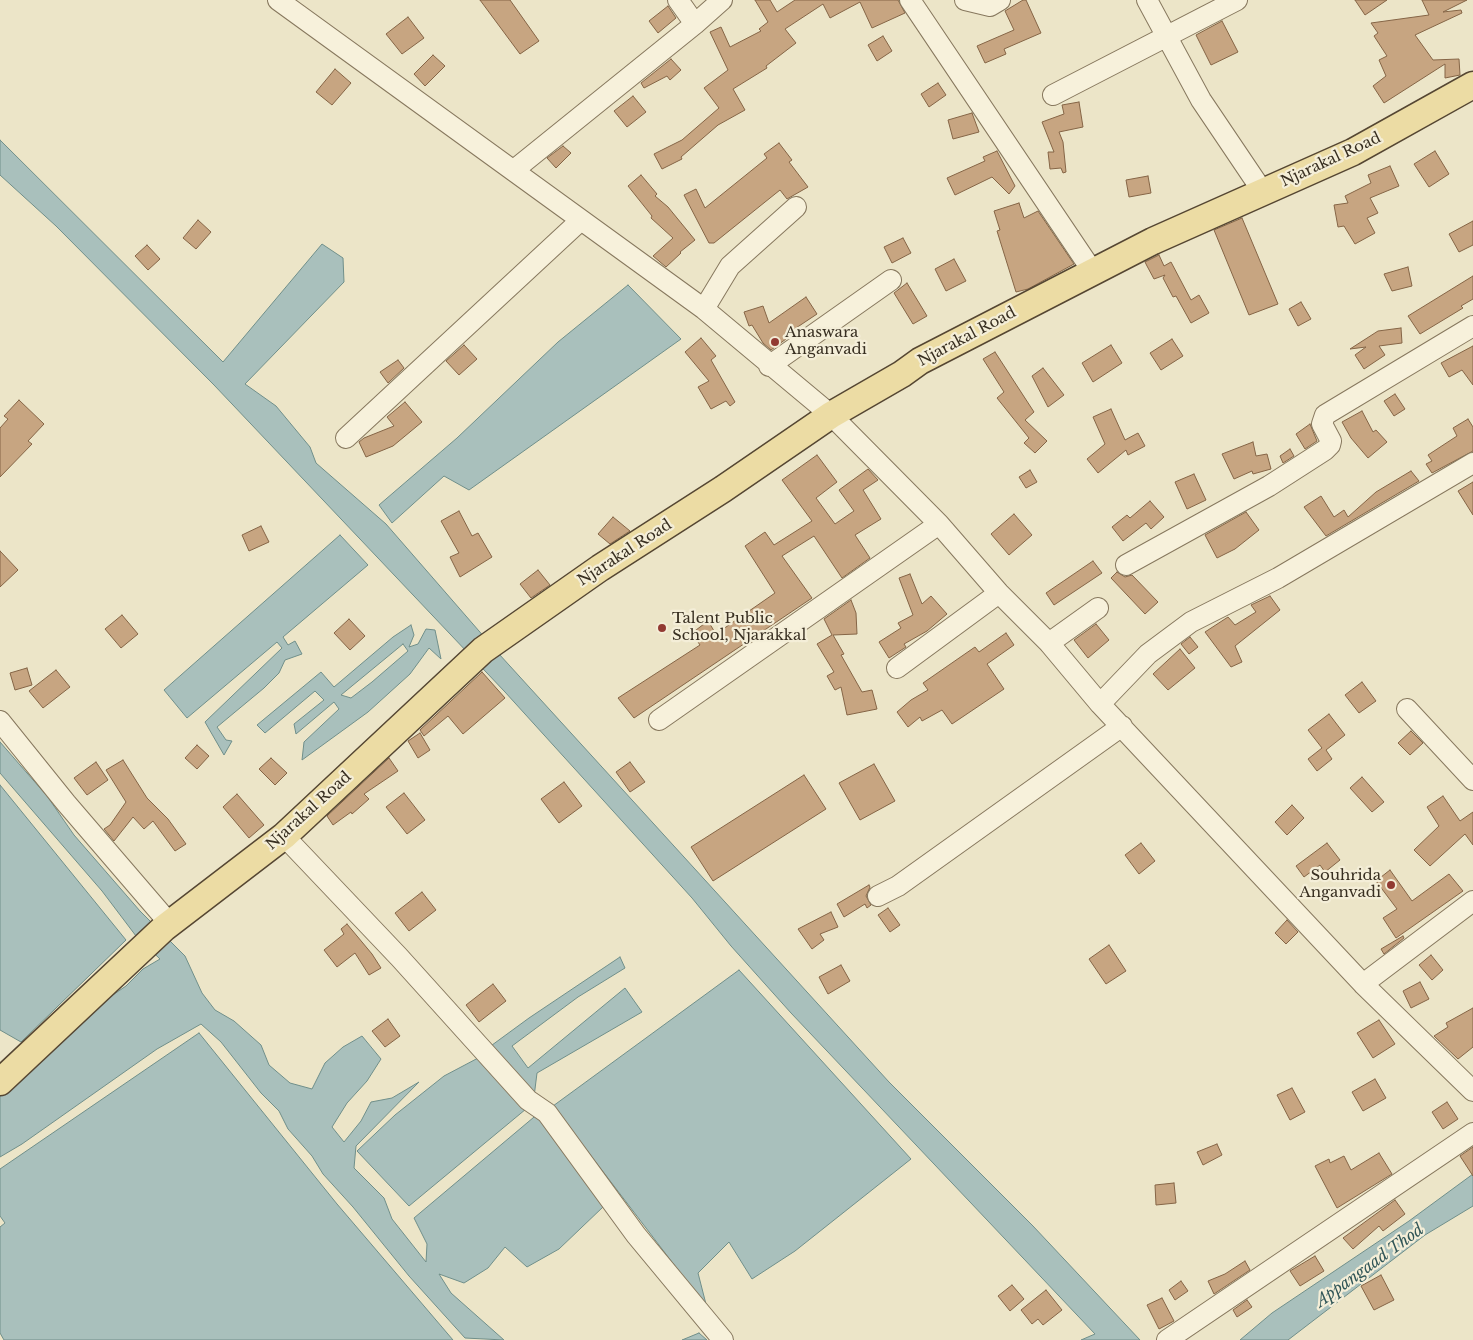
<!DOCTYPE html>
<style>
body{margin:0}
canvas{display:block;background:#ece5c8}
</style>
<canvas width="1473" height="1340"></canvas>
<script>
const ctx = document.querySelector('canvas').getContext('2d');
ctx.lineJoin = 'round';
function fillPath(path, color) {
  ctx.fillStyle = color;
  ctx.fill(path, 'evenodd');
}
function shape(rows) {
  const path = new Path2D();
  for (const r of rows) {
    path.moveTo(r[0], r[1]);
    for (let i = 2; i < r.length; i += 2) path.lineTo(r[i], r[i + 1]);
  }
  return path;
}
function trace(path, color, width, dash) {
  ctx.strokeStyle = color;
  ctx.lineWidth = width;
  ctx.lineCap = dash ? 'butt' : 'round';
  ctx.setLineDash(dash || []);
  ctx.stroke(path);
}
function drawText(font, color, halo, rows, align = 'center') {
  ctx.font = font + ' "Libre Baskerville",serif';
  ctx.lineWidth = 4.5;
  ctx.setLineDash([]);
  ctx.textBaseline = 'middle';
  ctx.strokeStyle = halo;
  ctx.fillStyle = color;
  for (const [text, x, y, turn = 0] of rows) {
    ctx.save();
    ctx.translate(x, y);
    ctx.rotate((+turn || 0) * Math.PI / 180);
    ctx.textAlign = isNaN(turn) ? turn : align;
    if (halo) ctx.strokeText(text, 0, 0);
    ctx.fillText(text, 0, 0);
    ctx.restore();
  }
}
const water = shape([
 [0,140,223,362,322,244,343,258,344,282,245,384,276,406,310,447,316,463,386,524,499,654,889,1082,1033,1226,1140,1340,1081,1340,1095,1334,791,1013,731,946,692,898,505,692,214,385,56,226,0,175,0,140],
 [628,285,681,339,469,490,444,476,392,523,379,505,457,438,558,342,628,285],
 [340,535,368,565,283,637,288,645,295,641,302,654,285,660,279,673,264,688,217,727,226,740,232,741,224,755,205,722,282,648,277,642,187,718,164,690,340,535],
 [411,625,414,635,409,647,418,644,426,629,435,630,441,659,429,648,410,674,368,712,302,760,304,742,339,709,334,702,296,734,294,724,324,700,315,691,265,733,257,725,321,672,334,687,393,637,411,625],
 [403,644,408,651,372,682,351,698,341,695,403,644],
 [0,742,47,796,74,835,140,911,185,956,202,993,215,1010,234,1021,261,1045,269,1065,290,1083,312,1089,325,1063,343,1047,362,1036,381,1059,367,1081,347,1103,332,1127,344,1142,361,1121,371,1102,392,1098,419,1082,356,1146,354,1168,384,1198,392,1219,426,1262,427,1244,414,1218,540,1112,603,1207,559,1249,527,1267,505,1247,488,1268,464,1283,439,1274,451,1293,504,1340,465,1338,409,1276,353,1207,323,1174,312,1156,288,1129,279,1111,261,1093,221,1042,201,1024,157,1049,22,1144,0,1157,0,1093,98,1005,126,986,143,969,160,959,136,936,102,891,0,773,0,742],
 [0,785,126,940,21,1042,0,1030,0,785],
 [620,957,625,968,578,997,512,1046,528,1068,625,988,642,1012,537,1073,534,1097,488,1048,529,1018,620,957],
 [739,970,911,1159,795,1251,752,1279,729,1242,698,1273,707,1308,553,1106,739,970],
 [199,1033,337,1204,453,1340,4,1340,0,1333,0,1227,5,1223,0,1216,0,1169,199,1033],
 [480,1057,526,1109,409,1206,357,1151,395,1115,444,1076,480,1057],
 [1473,1174,1473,1206,1425,1235,1288,1340,1240,1340,1272,1313,1409,1221,1473,1174],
 [699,1333,707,1340,682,1340,699,1333]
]);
const building = shape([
 [480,0,510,0,539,41,520,54,480,0],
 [755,0,770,0,777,12,795,0,898,0,905,13,872,28,860,2,830,18,823,4,785,29,796,43,766,66,767,68,733,89,745,110,718,125,681,157,682,159,662,169,654,154,682,140,719,108,704,88,728,70,710,32,721,27,730,47,761,31,759,29,768,22,755,0],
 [1023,0,1026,0,1041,33,1004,49,1006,54,985,63,977,46,1014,30,1005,11,1023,0],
 [1355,0,1387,0,1365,15,1355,0],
 [1422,0,1467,0,1443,12,1461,10,1462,13,1415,35,1433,60,1459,59,1460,75,1445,78,1445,64,1384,103,1373,86,1386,76,1379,60,1387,56,1374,36,1378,33,1371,23,1429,15,1422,0],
 [668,6,676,18,658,33,649,21,668,6],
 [408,17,424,38,402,54,386,34,408,17],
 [1222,21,1238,52,1211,65,1196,35,1222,21],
 [883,36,892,51,877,61,868,45,883,36],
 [433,55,445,66,425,86,414,74,433,55],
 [671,59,681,70,670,80,667,76,644,88,641,83,671,59],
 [335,69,351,83,332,105,316,92,335,69],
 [938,83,946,95,929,107,921,94,938,83],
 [633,96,646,112,627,127,614,111,633,96],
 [1079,102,1083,127,1059,132,1063,142,1066,172,1063,173,1061,168,1050,169,1048,152,1054,152,1042,122,1064,114,1062,105,1079,102],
 [972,113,979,132,953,139,948,120,972,113],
 [779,143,792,160,789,162,808,187,787,199,780,190,714,243,709,243,684,195,696,189,705,208,767,158,764,154,779,143],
 [563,146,571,153,556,168,547,158,563,146],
 [997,151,1015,186,1009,194,992,177,955,195,947,178,985,161,983,157,997,151],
 [1435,151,1449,174,1429,187,1414,164,1435,151],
 [1390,166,1399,186,1370,198,1378,213,1367,218,1375,233,1355,244,1344,226,1338,227,1334,205,1348,203,1345,196,1371,183,1368,175,1390,166],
 [641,175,657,194,655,196,668,207,695,240,680,252,681,253,666,267,653,256,673,238,651,218,652,216,628,186,641,175],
 [1148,176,1151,193,1129,197,1126,180,1148,176],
 [1019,203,1024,218,1038,211,1074,264,1028,289,1016,292,997,231,1000,230,994,211,1019,203],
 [1242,218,1278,304,1249,315,1214,230,1242,218],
 [198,220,211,232,196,249,183,238,198,220],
 [1473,221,1473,245,1459,252,1449,234,1473,221],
 [903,238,911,253,892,263,884,247,903,238],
 [147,245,160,259,148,270,135,256,147,245],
 [1159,255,1164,266,1171,262,1191,300,1199,295,1209,313,1191,323,1176,296,1173,297,1163,278,1165,275,1154,279,1147,266,1145,262,1159,255],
 [954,259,966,281,946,291,935,269,954,259],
 [1408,267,1412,286,1392,291,1384,274,1408,267],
 [1473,276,1473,299,1461,306,1463,308,1420,334,1408,316,1473,276],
 [907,283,927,316,913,324,894,293,907,283],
 [806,297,817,314,784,336,786,339,771,350,763,343,752,325,749,326,744,312,763,306,769,323,806,297],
 [1301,302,1311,319,1298,326,1289,309,1301,302],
 [1401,328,1402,343,1379,346,1385,355,1364,369,1355,355,1366,347,1350,349,1378,331,1401,328],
 [701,338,716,356,711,360,735,402,730,406,726,401,711,409,698,387,709,381,685,352,701,338],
 [1172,339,1183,356,1161,370,1150,353,1172,339],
 [464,345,477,359,459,375,446,361,464,345],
 [1111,345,1122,363,1093,382,1082,363,1111,345],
 [1473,346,1473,385,1462,370,1449,377,1441,363,1473,346],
 [995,352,1034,412,1025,420,1047,441,1035,453,1024,443,1029,438,997,398,1004,392,983,359,995,352],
 [398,360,404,368,388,383,380,372,398,360],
 [1043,368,1064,395,1048,407,1032,376,1043,368],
 [1395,394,1405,409,1394,416,1384,401,1395,394],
 [19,400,44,424,28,441,32,444,0,477,0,428,8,419,4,416,19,400],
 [405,402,422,422,393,446,366,457,359,442,364,438,394,426,387,417,405,402],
 [1111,409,1125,440,1138,433,1145,446,1128,455,1126,450,1098,473,1087,459,1105,444,1093,417,1111,409],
 [1362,411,1373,432,1376,430,1387,442,1368,458,1351,438,1342,422,1362,411],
 [1468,419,1473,427,1473,451,1432,473,1426,464,1432,461,1428,455,1457,436,1453,428,1468,419],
 [1310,424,1317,441,1305,449,1296,434,1310,424],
 [1253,442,1256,456,1267,454,1271,469,1253,474,1252,471,1234,479,1222,454,1253,442],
 [1290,449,1294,456,1283,463,1280,456,1290,449],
 [817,455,837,482,816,498,835,524,854,511,839,490,868,469,878,480,863,490,881,519,855,535,870,558,842,578,814,536,782,556,812,598,634,718,618,698,700,645,692,633,708,621,716,634,775,593,745,546,765,532,774,545,812,521,782,480,817,455],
 [1030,470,1037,482,1026,488,1019,477,1030,470],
 [1411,471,1419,481,1326,536,1304,507,1321,496,1334,517,1344,510,1348,517,1376,492,1411,471],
 [1194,474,1206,500,1187,509,1175,482,1194,474],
 [1473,482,1473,515,1458,491,1473,482],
 [1150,501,1164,517,1151,529,1146,523,1123,541,1112,527,1127,515,1130,518,1150,501],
 [459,511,472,536,478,533,492,557,460,577,450,557,459,553,441,521,459,511],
 [1246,512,1259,530,1235,549,1217,558,1205,535,1246,512],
 [1014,514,1032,535,1009,555,991,534,1014,514],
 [613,517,630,531,610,544,598,534,613,517],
 [261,526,269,542,249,551,242,535,261,526],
 [0,551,18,570,0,587,0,551],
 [1093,561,1102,573,1054,605,1046,593,1093,561],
 [538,570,550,585,531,598,520,584,538,570],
 [1117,572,1125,577,1132,575,1158,602,1145,614,1111,578,1117,572],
 [910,574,922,604,931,596,947,614,927,631,904,644,906,647,889,658,879,642,901,628,898,623,913,615,899,578,910,574],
 [1270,596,1280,610,1235,646,1242,662,1231,667,1205,632,1228,617,1235,625,1256,612,1251,605,1270,596],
 [851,600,856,613,857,634,833,635,844,654,841,655,862,692,872,690,877,709,847,715,841,687,835,690,827,676,834,672,817,644,832,635,824,619,851,600],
 [122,615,138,634,121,648,105,629,122,615],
 [349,619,365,636,350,650,334,633,349,619],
 [1096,624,1109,640,1088,658,1074,640,1096,624],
 [1006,633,1014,645,987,664,1004,689,952,724,942,710,922,721,920,717,908,727,897,712,911,700,928,690,923,683,975,647,979,652,1006,633],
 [1190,637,1198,647,1189,654,1181,644,1190,637],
 [1180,649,1195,668,1168,690,1153,674,1180,649],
 [27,668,32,685,15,690,10,673,27,668],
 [56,670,70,687,43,708,29,691,56,670],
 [482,672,505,698,463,734,448,716,424,736,420,730,482,672],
 [1362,682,1376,701,1359,713,1345,695,1362,682],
 [1329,714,1345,735,1326,750,1332,759,1317,771,1308,759,1322,748,1308,730,1329,714],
 [1411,731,1423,743,1410,755,1398,743,1411,731],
 [420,733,430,750,418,758,408,741,420,733],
 [197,745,209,756,197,769,185,758,197,745],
 [271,758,287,773,275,785,259,769,271,758],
 [389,758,398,771,364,794,369,799,352,814,351,812,333,825,327,816,389,758],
 [123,760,147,798,168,819,186,844,175,851,153,821,144,829,133,817,114,841,104,829,110,825,126,802,106,770,123,760],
 [96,762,108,780,87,795,74,778,96,762],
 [630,762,645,782,630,792,616,772,630,762],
 [874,764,895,801,860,820,839,783,874,764],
 [804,775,826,809,713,881,691,847,804,775],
 [1362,777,1384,802,1372,812,1350,788,1362,777],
 [564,782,582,806,559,823,541,799,564,782],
 [404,793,425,820,407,834,386,807,404,793],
 [237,794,264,825,249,838,223,807,237,794],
 [1443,796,1460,821,1473,812,1473,845,1465,834,1430,866,1414,850,1439,826,1427,807,1443,796],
 [1292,805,1304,818,1287,835,1275,822,1292,805],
 [1141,843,1155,861,1139,874,1125,855,1141,843],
 [1327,843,1340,860,1325,872,1320,865,1304,877,1296,866,1327,843],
 [1390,870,1412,901,1449,874,1463,891,1396,938,1383,918,1397,909,1376,881,1390,870],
 [869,885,870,887,866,896,871,905,867,908,865,904,844,917,837,904,869,885],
 [422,892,436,910,409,931,395,913,422,892],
 [888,908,900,925,890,932,878,915,888,908],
 [831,912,838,927,820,934,824,940,812,949,798,929,831,912],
 [1287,920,1298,932,1286,944,1275,933,1287,920],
 [347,924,372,954,381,968,369,975,355,953,337,967,324,950,344,934,341,929,347,924],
 [1403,936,1404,938,1384,954,1381,949,1403,936],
 [1109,945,1126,971,1106,984,1089,959,1109,945],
 [1431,955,1443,970,1432,980,1419,965,1431,955],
 [841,965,850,981,828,994,819,977,841,965],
 [1420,982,1429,999,1411,1008,1403,991,1420,982],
 [493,984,506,1001,479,1022,466,1005,493,984],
 [1473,1008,1473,1047,1458,1059,1434,1036,1448,1027,1446,1023,1473,1008],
 [388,1019,400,1036,385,1047,372,1031,388,1019],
 [1379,1020,1395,1044,1373,1058,1357,1033,1379,1020],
 [1375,1079,1386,1098,1363,1111,1352,1092,1375,1079],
 [1292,1088,1305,1112,1290,1120,1277,1095,1292,1088],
 [1447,1102,1458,1119,1443,1129,1432,1112,1447,1102],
 [1217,1144,1222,1155,1203,1165,1197,1152,1217,1144],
 [1473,1147,1473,1176,1460,1156,1473,1147],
 [1379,1153,1392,1174,1337,1208,1315,1166,1329,1159,1330,1163,1344,1156,1351,1170,1379,1153],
 [1174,1183,1176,1203,1156,1205,1155,1185,1174,1183],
 [1395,1200,1405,1214,1383,1231,1379,1226,1353,1249,1343,1238,1395,1200],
 [1315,1256,1324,1271,1300,1286,1290,1271,1315,1256],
 [1245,1261,1250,1270,1214,1294,1208,1281,1225,1274,1245,1261],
 [1381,1275,1394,1300,1374,1310,1361,1286,1381,1275],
 [1181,1281,1188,1291,1175,1300,1169,1290,1181,1281],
 [1012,1285,1024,1299,1010,1311,998,1296,1012,1285],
 [1046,1290,1062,1310,1043,1325,1038,1319,1032,1324,1021,1310,1046,1290],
 [1162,1298,1174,1321,1159,1329,1147,1305,1162,1298],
 [1247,1300,1252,1307,1237,1317,1233,1310,1247,1300]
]);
const minor = shape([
 [278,0,704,309,831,415,939,524,999,593,1049,643,1100,704,1363,984,1473,1091],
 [678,0,695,24],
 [910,0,1093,272],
 [965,0,990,6,1000,0],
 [1147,0,1201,100,1263,192],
 [1053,95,1237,0],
 [514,170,695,24,722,0],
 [704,309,730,266,796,207],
 [769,366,891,280],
 [346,438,581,220],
 [1126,565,1269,486,1325,450,1330,445,1331,441,1322,424,1325,415,1473,326],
 [1049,643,1098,608],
 [897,668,999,593],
 [1100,704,1148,654,1191,622,1278,578,1473,463],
 [1407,709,1473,780],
 [659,720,939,524],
 [0,721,66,803,170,924],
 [284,836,399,957,528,1100,547,1113,636,1235,723,1340],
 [878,896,898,886,1122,726],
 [1363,984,1473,901],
 [1167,1340,1473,1133]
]);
const major = shape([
 [0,1082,164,928,284,836,483,650,600,568,723,489,831,415,902,374,920,361,1153,241,1353,152,1473,85]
]);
const markers = [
 [775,342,5,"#923a32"],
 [662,628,5,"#923a32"],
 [1391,885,5,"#923a32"]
];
const streetNames = [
 ["Njarakal Road",1331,160,-25],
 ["Njarakal Road",967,337,-28],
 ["Njarakal Road",625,553,-33],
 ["Njarakal Road",309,811,-42]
];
const poiNames = [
 ["Anaswara",785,333],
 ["Anganvadi",785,350],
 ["Talent Public",672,619],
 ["School, Njarakkal",672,636],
 ["Souhrida",1381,876,"right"],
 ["Anganvadi",1381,893,"right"]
];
const waterNames = [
 ["Appangaad Thod",1370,1266,-36]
];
fillPath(water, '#a9c0bc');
trace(water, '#708f8a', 1);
fillPath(building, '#c7a581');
trace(building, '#856546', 1);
trace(minor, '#87785e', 22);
trace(major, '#554632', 29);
trace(minor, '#f7f1db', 20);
trace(major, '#ecdca4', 26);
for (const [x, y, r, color] of markers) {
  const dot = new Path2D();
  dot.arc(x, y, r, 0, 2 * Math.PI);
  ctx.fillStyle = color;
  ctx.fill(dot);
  trace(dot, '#f4eed8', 2);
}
drawText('15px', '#382f21', '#f4eed8', streetNames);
drawText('15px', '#382f21', '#f4eed8', poiNames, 'left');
drawText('italic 16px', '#315657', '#f4eed8', waterNames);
</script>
